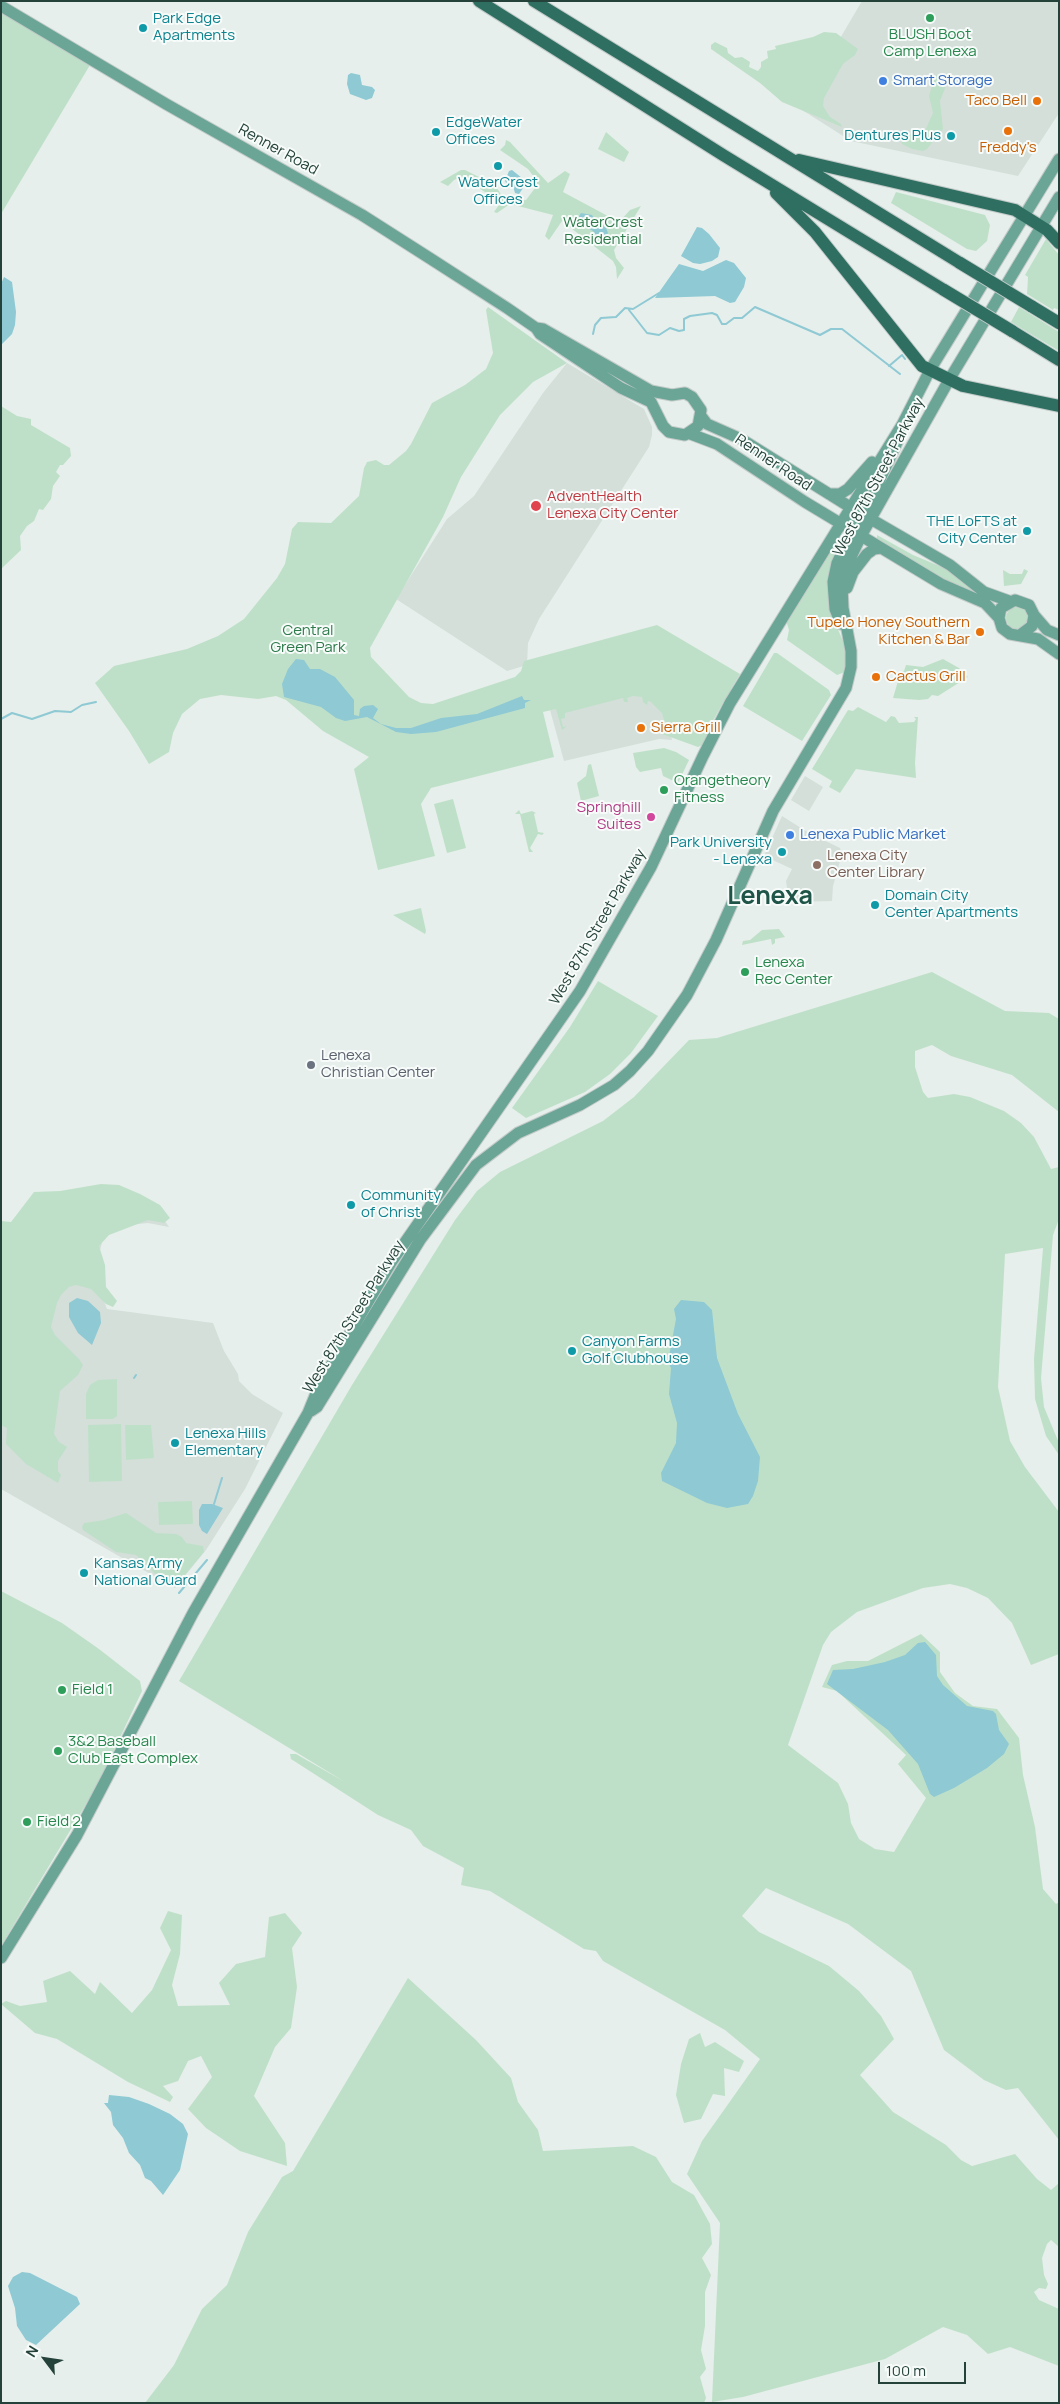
<!DOCTYPE html>
<style>
body{margin:0}
#map{position:relative;width:1060px;height:2404px;overflow:hidden;background:#e6efeb;font-family:Manrope,sans-serif}
canvas{display:block}
.frame{position:absolute;inset:0;border:2px solid #24423a;pointer-events:none}
.north{position:absolute;left:20px;top:2334px;width:50px;height:50px;-webkit-text-stroke:4px #f7fbf9;paint-order:stroke;rotate:301deg;font-size:14px;font-weight:700;line-height:20px;text-align:center;color:#24423a}
.north::after{content:'';display:block;margin:auto;width:18px;height:22px;background:#24423a;clip-path:polygon(50% 0,100% 100%,50% 72%,0 100%)}
.scale{position:absolute;left:878px;top:2362px;width:88px;height:22px;box-sizing:border-box;border:2px solid #24423a;border-top:0;padding-left:6px;font-size:15px;line-height:18px;white-space:nowrap;color:#24423a;-webkit-text-stroke:4px #f7fbf9;paint-order:stroke}
</style>
<div id="map">
<canvas width="1060" height="2404"></canvas>
<div class="frame"></div>
<div class="north">N</div>
<div class="scale">100 m</div>
</div>
<script>
const ctx = document.querySelector('canvas').getContext('2d');
ctx.lineJoin = 'round';
function fillPath(path, color) {
  ctx.fillStyle = color;
  ctx.fill(path, 'evenodd');
}
function shape(rows) {
  const path = new Path2D();
  for (const r of rows) {
    if (r.length === 3) {
      path.moveTo(r[0] + r[2], r[1]);
      path.arc(r[0], r[1], r[2], 0, 2 * Math.PI);
      continue;
    }
    path.moveTo(r[0], r[1]);
    for (let i = 2; i < r.length; i += 2) path.lineTo(r[i], r[i + 1]);
  }
  return path;
}
function trace(path, color, width, dash) {
  ctx.strokeStyle = color;
  ctx.lineWidth = width;
  ctx.lineCap = dash ? 'butt' : 'round';
  ctx.setLineDash(dash || []);
  ctx.stroke(path);
}
function drawText(font, color, halo, rows, align = 'center') {
  ctx.font = font + ' Manrope,sans-serif';
  ctx.lineWidth = 4;
  ctx.setLineDash([]);
  ctx.textBaseline = 'middle';
  ctx.strokeStyle = halo;
  ctx.fillStyle = color;
  for (const [text, x, y, turn = 0] of rows) {
    ctx.save();
    ctx.translate(x, y);
    ctx.rotate((+turn || 0) * Math.PI / 180);
    ctx.textAlign = isNaN(turn) ? turn : align;
    if (halo) ctx.strokeText(text, 0, 0);
    ctx.fillText(text, 0, 0);
    ctx.restore();
  }
}
const built = shape([
 [862,1,1059,1,1059,113,1018,176,851,141,799,108],
 [567,363,644,409,652,427,652,435,649,447,539,619,528,643,527,665,507,671,396,599,447,519,474,496,543,393],
 [638,688,664,703,672,740,659,739,564,761,550,710],
 [805,776,823,787,809,811,791,800],
 [782,816,809,833,840,848,842,854,833,886,832,901,789,902,786,881,792,869,764,856],
 [157,1209,169,1227,148,1223,119,1226,104,1235,98,1258,97,1282,107,1309,213,1323,224,1351,238,1374,239,1381,252,1394,283,1413,245,1489,206,1550,175,1588,1,1489,1,1255]
]);
const green = shape([
 [1,11,90,65,1,214],
 [824,32,836,33,858,49,855,55,843,64,824,98,823,106,830,117,841,124,842,127,782,102,760,83,711,49,711,45,715,42,727,48,728,53,735,58,742,57,750,62,749,67,758,71,761,67,761,62,768,58,767,51,776,49,775,46,813,37],
 [935,75,942,77,947,83,940,101,943,129,927,149,923,151,912,149,902,144,900,138,904,135,924,133,933,113,929,96],
 [606,132,629,152,624,162,598,149],
 [506,140,510,142,548,183,565,171,570,174,563,192,619,222,630,210,641,206,614,250,616,258,624,268,617,279,616,267,613,261,562,221,549,240,545,236,553,215,510,204,497,213,494,212,501,202,461,177,454,180,448,186,440,182,461,170,465,170,495,185,502,196,510,201,526,200,535,188,534,177,528,169,500,150,505,145],
 [896,192,985,215,990,225,987,241,976,251,967,249,891,203],
 [1046,239,1059,255,1059,310,1054,308,1053,310,1027,294,1028,277,1025,275],
 [488,307,567,363,533,382,500,415,461,477,443,517,370,648,371,657,409,697,421,703,433,704,515,677,521,671,524,661,657,625,740,674,731,689,732,693,727,700,724,701,710,726,704,744,698,747,662,734,661,728,665,723,662,713,651,702,648,701,647,705,643,702,642,697,633,696,627,698,628,702,624,702,623,698,565,713,565,718,561,719,563,727,567,726,562,730,556,709,543,712,554,757,431,788,421,804,435,856,378,870,354,769,369,757,323,731,286,700,276,696,258,699,221,695,200,699,182,714,173,733,169,752,149,764,129,731,95,683,114,666,187,649,218,636,244,619,277,578,285,564,292,529,298,522,331,523,359,496,364,468,367,462,376,460,384,465,389,465,406,451,411,444,432,403,465,385,486,369,493,353,486,310],
 [1019,307,1059,332,1059,351,1011,322],
 [1,406,17,416,31,419,31,425,70,448,71,456,63,465,60,465,56,472,60,476,53,486,51,499,43,510,39,509,34,521,27,526,20,536,21,550,1,569],
 [877,535,913,555,949,570,972,588,969,593,955,588,877,539],
 [840,537,845,540,836,625,846,648,845,672,837,675,787,640,789,630,786,620],
 [1024,569,1028,571,1021,584,1004,586,1003,570,1010,574,1022,574],
 [1017,618,11],
 [774,653,777,653,829,690,831,695,802,741,743,706],
 [943,659,959,668,968,677,938,696,932,695,928,699,919,700,893,698,901,671,904,671,906,665,923,667],
 [858,707,886,722,891,716,895,717,899,723,914,722,916,719,914,717,918,717,915,763,916,778,856,769,840,793,829,787,832,781,812,769,848,710,853,711],
 [664,748,676,752,689,760,678,783,663,776,661,768,640,772,636,767,633,753],
 [591,764,599,796,581,801,577,783,586,776,588,765],
 [453,799,466,848,447,853,434,804],
 [519,810,521,814,532,811,536,813,534,814,538,832,544,833,542,835,538,834,530,848,533,852,529,852,520,814,515,814],
 [421,908,426,931,425,934,393,915],
 [779,929,785,937,775,939,775,943,772,945,771,939,742,945,743,941,750,940,762,930],
 [932,972,1005,1011,1049,1013,1059,1019,1059,1112,1012,1075,951,1056,932,1045,915,1051,915,1067,923,1092,928,1098,954,1094,970,1097,1004,1111,1021,1123,1034,1137,1051,1169,1059,1167,1059,1219,1053,1235,1041,1378,1044,1407,1059,1443,1059,1455,1046,1436,1035,1399,1034,1359,1043,1248,1005,1254,998,1387,1010,1441,1025,1467,1059,1512,1059,1654,1031,1665,1012,1623,988,1598,967,1588,950,1584,923,1588,857,1612,831,1632,823,1645,788,1745,838,1783,848,1804,851,1823,859,1839,875,1849,894,1852,926,1798,898,1764,906,1755,837,1691,822,1687,832,1665,847,1661,868,1661,921,1634,940,1652,940,1672,955,1693,973,1706,997,1709,1019,1738,1023,1775,1035,1827,1043,1889,1056,1904,1059,1902,1059,2140,1018,2088,1006,2090,984,2080,944,2050,911,1971,848,1924,766,1888,742,1916,759,1932,829,1966,859,1991,881,2016,894,2039,860,2075,893,2112,946,2145,961,2160,972,2166,1015,2154,1037,2179,1051,2190,1059,2183,1059,2247,1051,2240,1047,2244,1042,2258,1044,2275,1048,2284,1046,2289,1039,2288,1034,2292,1039,2300,1059,2309,1059,2366,1010,2347,988,2354,967,2335,943,2327,885,2359,743,2397,712,2402,720,2223,687,2174,702,2141,760,2059,725,2030,603,1961,596,1951,584,1949,490,1891,461,1885,464,1868,423,1846,411,1830,378,1815,291,1759,290,1754,296,1754,345,1782,179,1681,352,1385,455,1220,477,1191,500,1172,603,1121,634,1097,689,1040,717,1038],
 [598,981,658,1016,631,1053,610,1074,585,1092,526,1118,512,1108,570,1027],
 [101,1184,119,1185,140,1194,160,1205,170,1218,164,1223,148,1220,109,1235,99,1246,105,1265,106,1287,117,1301,113,1307,106,1304,91,1289,76,1285,69,1287,61,1295,57,1303,51,1327,55,1335,79,1359,83,1365,78,1375,60,1391,54,1434,59,1442,67,1447,58,1461,58,1471,61,1475,58,1483,26,1464,6,1444,7,1428,1,1425,1,1221,11,1222,34,1192,60,1191],
 [117,1379,117,1416,113,1419,86,1419,86,1394,90,1385,98,1380],
 [121,1424,122,1481,89,1482,88,1425],
 [125,1425,151,1425,154,1458,126,1460],
 [192,1501,193,1524,159,1525,158,1502],
 [126,1513,156,1533,176,1534,182,1537,186,1543,203,1546,204,1552,178,1583,166,1585,136,1555,116,1552,83,1530,82,1527,84,1523,104,1520],
 [1,1591,62,1623,99,1649,140,1681,142,1691,98,1784,1,1946],
 [168,1911,182,1915,180,1954,172,1985,178,2006,230,2005,219,1983,236,1964,265,1957,269,1917,285,1913,302,1933,292,1948,297,1987,291,2028,275,2047,254,2096,285,2143,287,2166,240,2151,206,2128,188,2109,212,2077,201,2056,188,2061,178,2081,163,2086,173,2097,170,2102,128,2082,57,2039,35,2033,1,2004,6,2001,20,2006,47,2002,43,1981,70,1971,95,1994,100,1982,132,2013,152,1990,171,1950,160,1928],
 [408,1978,476,2040,511,2078,518,2102,538,2130,543,2151,633,2146,656,2157,672,2182,694,2195,710,2224,712,2244,702,2258,711,2275,705,2292,705,2326,701,2350,706,2369,700,2377,706,2398,704,2403,145,2403,174,2365,202,2309,227,2285,248,2232,282,2177,293,2171],
 [700,2033,705,2047,715,2042,744,2061,739,2072,724,2068,725,2096,713,2094,701,2119,684,2123,676,2095,681,2064,689,2039]
]);
const water = shape([
 [351,73,360,75,362,85,372,87,375,90,372,98,366,100,350,94,347,84,348,75],
 [512,170,527,182,519,194,515,193,513,186,508,185,505,181,509,171],
 [581,213,592,215,597,224,605,225,608,233,605,238,598,238,593,231,579,223,577,219],
 [697,227,702,228,709,234,720,248,718,257,712,261,700,264,693,263,681,256],
 [726,260,734,263,746,278,744,287,735,302,730,303,715,296,655,298,679,264,703,271],
 [4,277,12,282,16,312,15,325,12,334,1,345,1,284],
 [296,659,304,660,310,669,320,669,335,677,354,700,354,715,359,716,360,709,364,706,373,705,378,709,373,718,381,724,396,728,411,728,441,718,477,714,522,696,524,700,531,700,525,703,525,708,436,732,411,734,396,732,367,717,345,721,336,718,321,707,284,697,282,684,288,669],
 [77,1298,88,1301,100,1312,101,1323,92,1345,78,1333,69,1317,69,1303],
 [681,1300,704,1302,712,1310,717,1358,738,1414,760,1457,758,1481,753,1496,748,1504,727,1508,707,1503,662,1481,661,1473,676,1443,677,1423,669,1394,671,1368,668,1362,676,1319,674,1309],
 [202,1504,212,1504,223,1508,207,1534,202,1531,199,1525,199,1510],
 [925,1642,936,1655,937,1676,943,1685,967,1706,993,1711,996,1714,999,1730,1009,1744,1004,1754,987,1768,954,1788,934,1797,930,1794,918,1764,888,1730,827,1684,833,1670,853,1669,885,1662,905,1655,918,1643],
 [109,2095,129,2097,149,2104,170,2114,183,2124,188,2134,180,2170,163,2195,151,2181,145,2178,140,2165,129,2153,123,2138,113,2125,111,2112,104,2103,108,2103],
 [22,2272,30,2273,77,2297,80,2304,36,2345,26,2340,17,2326,15,2308,8,2286,13,2277]
]);
const stream = shape([
 [629,310,647,333,659,335,670,328,679,331,684,330,684,319,690,316,712,313,717,315,722,324,726,324,734,318,742,318,755,307,820,335,831,329,842,329,900,374],
 [593,334,595,325,601,318,616,317,625,308,633,309,659,293],
 [889,366,902,355,905,359],
 [874,624,877,624],
 [1,719,12,713,32,719,55,711,71,712,82,705,96,702],
 [134,1378,136,1375],
 [214,1504,222,1478],
 [179,1593,207,1560]
]);
const major = shape([
 [1,6,166,104,362,215,431,259,507,308,536,328,540,334,621,388,651,402,663,426,669,432,685,435,698,426,701,410,692,397,685,393,672,395,651,391,543,329,536,328],
 [701,416,707,424,741,439,850,507,950,565,984,592,1009,601],
 [688,433,717,444,805,502,941,584,985,603,999,618],
 [829,494,840,494,848,489,872,462],
 [862,522,866,510,899,438],
 [847,588,853,572,867,554,874,549,881,548],
 [1034,615,1047,630,1059,635],
 [841,624,835,609,833,582,837,563,855,525,850,507],
 [1020,635,1032,626,1034,615,1029,605,1015,600,1001,608,999,618,1002,628,1010,634,1038,639,1059,654],
 [311,1411,317,1407,420,1240,476,1165,518,1133,580,1105,614,1085,630,1071,648,1051,687,995,716,940,773,811,846,688,851,667,851,651,843,608,842,585,845,570,861,536,949,380,1059,197],
 [1,1958,77,1835,193,1613,308,1413,319,1386,354,1326,392,1261,580,991,651,867,703,756,730,703,902,425,930,370,1059,159]
]);
const highway = shape([
 [479,1,723,155,944,290],
 [534,1,960,263],
 [799,160,1015,210,1047,230,1059,243],
 [776,193,815,232,922,366,963,386,1059,406],
 [1031,306,1059,323],
 [1012,331,1059,360]
]);
const highwayBridge = shape([
 [960,263,1031,306],
 [944,290,1012,331]
]);
const markers = [
 [930,18,5,"#2e9e5b"],
 [143,28,5,"#0f9aa8"],
 [883,81,5,"#3f7fe0"],
 [1037,101,5,"#e8710a"],
 [1008,131,5,"#e8710a"],
 [436,132,5,"#0f9aa8"],
 [951,136,5,"#0f9aa8"],
 [498,166,5,"#0f9aa8"],
 [536,506,6,"#e0444e"],
 [1027,531,5,"#0f9aa8"],
 [980,632,5,"#e8710a"],
 [876,677,5,"#e8710a"],
 [641,728,5,"#e8710a"],
 [664,790,5,"#2e9e5b"],
 [651,817,5,"#d1479c"],
 [790,835,5,"#3f7fe0"],
 [782,852,5,"#0f9aa8"],
 [817,865,5,"#8d6e63"],
 [875,905,5,"#0f9aa8"],
 [745,972,5,"#2e9e5b"],
 [311,1065,5,"#6b7280"],
 [351,1205,5,"#0f9aa8"],
 [572,1351,5,"#0f9aa8"],
 [175,1443,5,"#0f9aa8"],
 [84,1573,5,"#0f9aa8"],
 [62,1690,5,"#2e9e5b"],
 [58,1751,5,"#2e9e5b"],
 [27,1822,5,"#2e9e5b"]
];
const cultureNames = [
 ["Park Edge",153,19],
 ["Apartments",153,36],
 ["EdgeWater",446,123],
 ["Offices",446,140],
 ["Dentures Plus",941,136,"right"],
 ["WaterCrest",498,183,"center"],
 ["Offices",498,200,"center"],
 ["THE LoFTS at",1017,522,"right"],
 ["City Center",1017,539,"right"],
 ["Park University",772,843,"right"],
 ["- Lenexa",772,860,"right"],
 ["Domain City",885,896],
 ["Center Apartments",885,913],
 ["Community",361,1196],
 ["of Christ",361,1213],
 ["Canyon Farms",582,1342],
 ["Golf Clubhouse",582,1359],
 ["Lenexa Hills",185,1434],
 ["Elementary",185,1451],
 ["Kansas Army",94,1564],
 ["National Guard",94,1581]
];
const leisureNames = [
 ["BLUSH Boot",930,35,"center"],
 ["Camp Lenexa",930,52,"center"],
 ["Orangetheory",674,781],
 ["Fitness",674,798],
 ["Lenexa",755,963],
 ["Rec Center",755,980],
 ["Field 1",72,1690],
 ["3&2 Baseball",68,1742],
 ["Club East Complex",68,1759],
 ["Field 2",37,1822]
];
const shopNames = [
 ["Smart Storage",893,81],
 ["Lenexa Public Market",800,835]
];
const foodNames = [
 ["Taco Bell",1027,101],
 ["Freddy's",1008,148,"center"],
 ["Tupelo Honey Southern",970,623],
 ["Kitchen & Bar",970,640],
 ["Cactus Grill",886,677,"left"],
 ["Sierra Grill",651,728,"left"]
];
const streetNames = [
 ["Renner Road",278,150,29],
 ["Renner Road",773,463,34],
 ["West 87th Street Parkway",879,477,-62],
 ["West 87th Street Parkway",598,927,-60],
 ["West 87th Street Parkway",354,1317,-58]
];
const parkNames = [
 ["WaterCrest",603,223],
 ["Residential",603,240],
 ["Central",308,631],
 ["Green Park",308,648]
];
const healthNames = [
 ["AdventHealth",547,497],
 ["Lenexa City Center",547,514]
];
const hotelNames = [
 ["Springhill",641,808],
 ["Suites",641,825]
];
const educationNames = [
 ["Lenexa City",827,856],
 ["Center Library",827,873]
];
const worshipNames = [
 ["Lenexa",321,1056],
 ["Christian Center",321,1073]
];
const townNames = [
 ["Lenexa",770,897]
];
fillPath(built, '#d4dfda');
fillPath(green, '#bfe0c8');
fillPath(water, '#8ec9d4');
trace(stream, '#8ec9d4', 2);
trace(major, '#c2cac8', 13);
trace(highway, '#c2cac8', 14);
trace(major, '#6aa596', 11);
trace(highway, '#2f6f62', 12);
trace(highwayBridge, '#c2cac8', 14, []);
trace(highwayBridge, '#2f6f62', 12);
for (const [x, y, r, color] of markers) {
  const dot = new Path2D();
  dot.arc(x, y, r, 0, 2 * Math.PI);
  ctx.fillStyle = color;
  ctx.fill(dot);
  trace(dot, '#f7fbf9', 2);
}
drawText('15px', '#0d838f', '#f7fbf9', cultureNames, 'left');
drawText('15px', '#27864d', '#f7fbf9', leisureNames, 'left');
drawText('15px', '#366cbe', '#f7fbf9', shopNames, 'left');
drawText('15px', '#c56008', '#f7fbf9', foodNames, 'right');
drawText('15px', '#24423a', '#f7fbf9', streetNames);
drawText('15px', '#2d7a4b', '#f7fbf9', parkNames);
drawText('15px', '#be3a42', '#f7fbf9', healthNames, 'left');
drawText('15px', '#b23c85', '#f7fbf9', hotelNames, 'right');
drawText('15px', '#785e54', '#f7fbf9', educationNames, 'left');
drawText('15px', '#5b616d', '#f7fbf9', worshipNames, 'left');
drawText('bold 25px', '#1f5548', '#f7fbf9', townNames);
</script>
